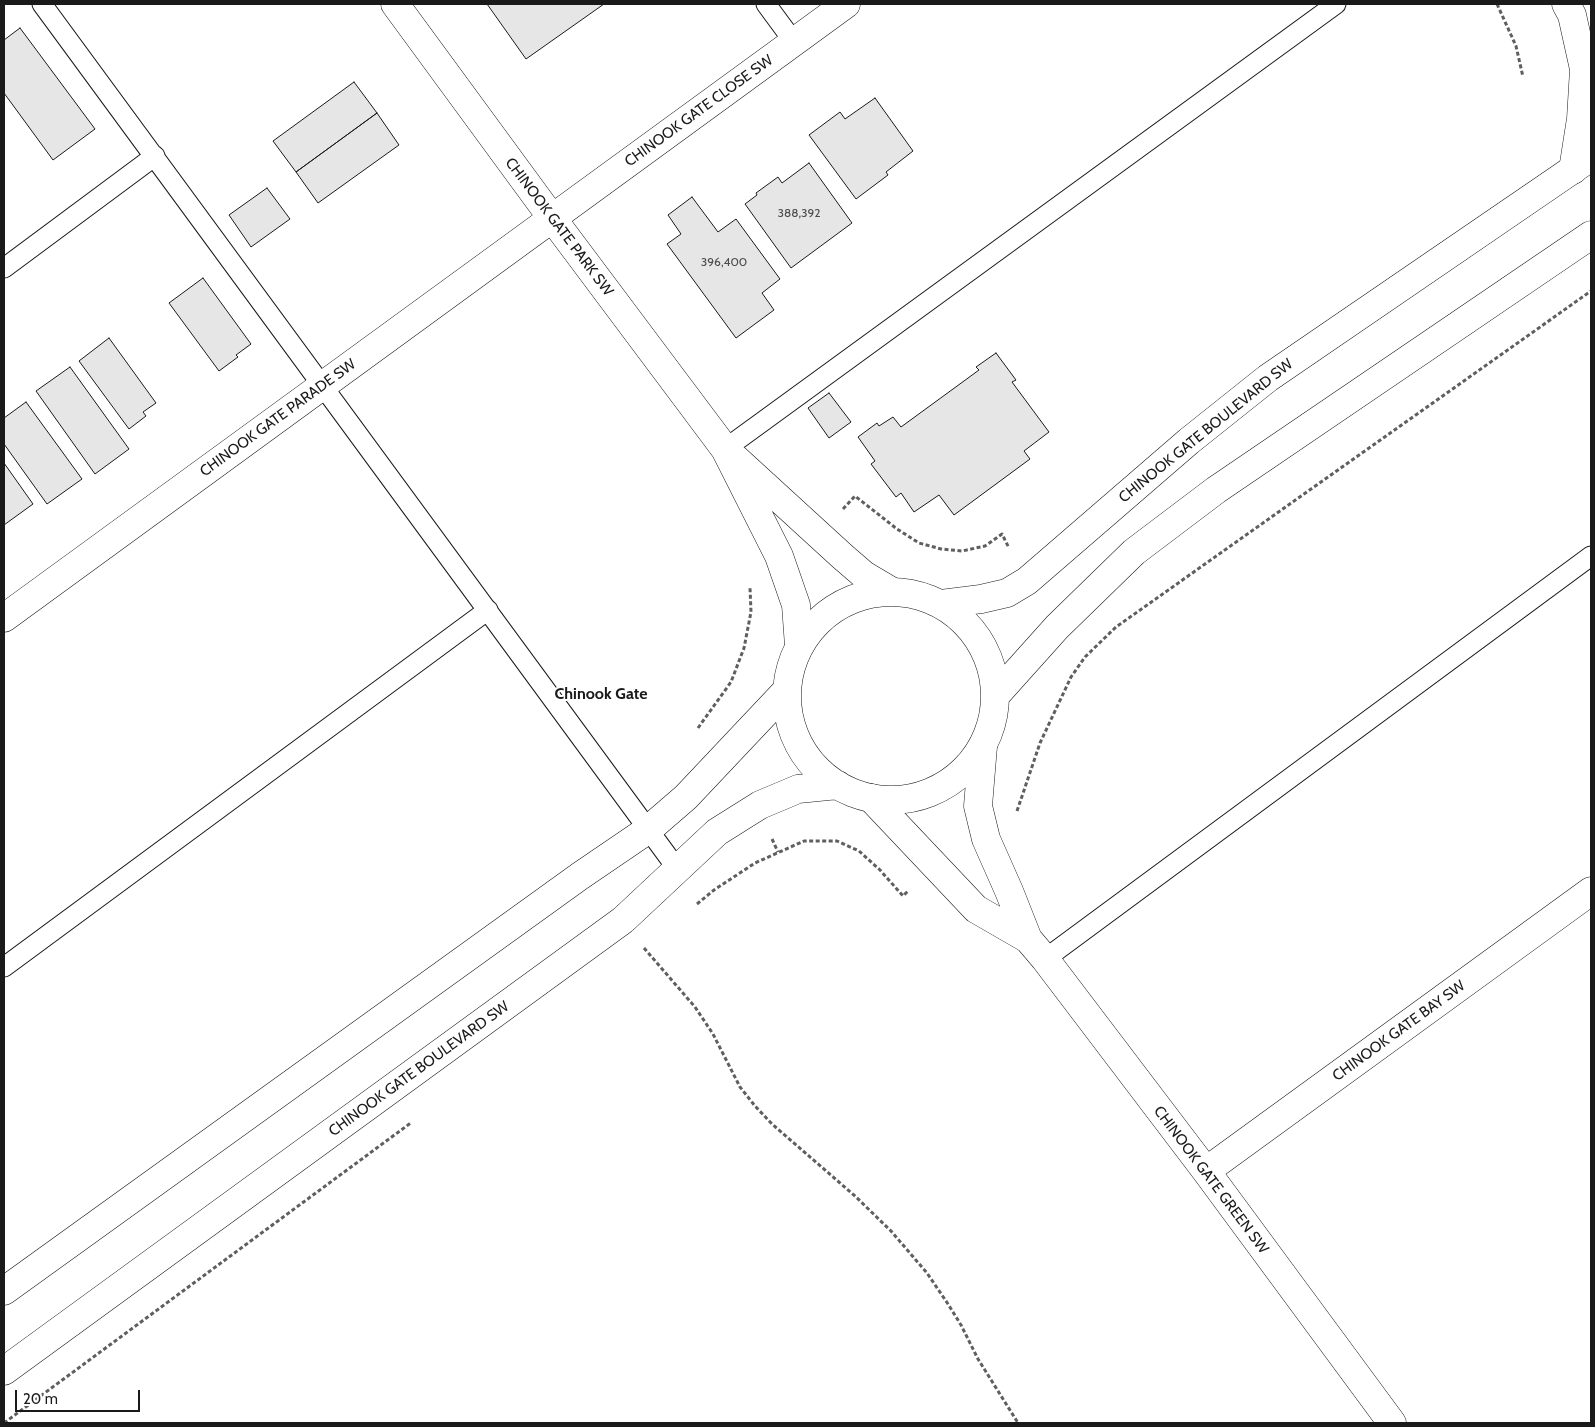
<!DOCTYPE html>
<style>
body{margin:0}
#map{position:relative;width:1595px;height:1427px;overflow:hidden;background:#fff;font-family:Cabin,sans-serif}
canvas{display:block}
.frame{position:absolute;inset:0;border:5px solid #1a1a1a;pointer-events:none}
.scale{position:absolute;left:15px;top:1390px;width:125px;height:22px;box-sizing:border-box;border:2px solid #1a1a1a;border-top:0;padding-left:6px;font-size:15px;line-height:18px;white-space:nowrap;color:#1a1a1a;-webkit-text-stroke:4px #fff;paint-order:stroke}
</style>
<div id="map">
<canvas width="1595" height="1427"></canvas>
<div class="frame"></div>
<div class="scale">20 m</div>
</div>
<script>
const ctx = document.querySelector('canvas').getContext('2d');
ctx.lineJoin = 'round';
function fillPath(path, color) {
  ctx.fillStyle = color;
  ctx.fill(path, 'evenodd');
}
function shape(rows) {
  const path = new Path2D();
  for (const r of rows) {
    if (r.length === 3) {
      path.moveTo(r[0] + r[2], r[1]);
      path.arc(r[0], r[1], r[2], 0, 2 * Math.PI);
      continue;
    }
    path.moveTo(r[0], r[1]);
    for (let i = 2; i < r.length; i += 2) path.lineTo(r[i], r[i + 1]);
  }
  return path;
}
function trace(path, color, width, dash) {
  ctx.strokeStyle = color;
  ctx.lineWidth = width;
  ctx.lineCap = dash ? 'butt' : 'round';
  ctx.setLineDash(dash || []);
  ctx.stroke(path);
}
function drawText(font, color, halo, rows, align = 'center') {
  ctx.font = font + ' Cabin,sans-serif';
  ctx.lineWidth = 4;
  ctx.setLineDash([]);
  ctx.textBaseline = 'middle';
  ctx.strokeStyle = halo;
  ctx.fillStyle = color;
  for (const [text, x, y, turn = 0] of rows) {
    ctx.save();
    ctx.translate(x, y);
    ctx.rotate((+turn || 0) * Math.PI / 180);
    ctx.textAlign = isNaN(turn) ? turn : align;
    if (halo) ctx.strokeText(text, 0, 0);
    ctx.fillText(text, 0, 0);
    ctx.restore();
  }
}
const building = shape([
 [487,4,604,4,526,59,487,4],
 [20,28,95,129,53,160,4,93,4,40,20,28],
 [354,82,377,113,296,172,273,141,354,82],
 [875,98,913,151,886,172,888,175,856,199,809,135,840,112,845,119,875,98],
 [377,113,399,145,318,203,296,172,377,113],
 [809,163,852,223,791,268,745,204,757,195,756,193,778,177,782,183,809,163],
 [267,188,290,219,251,247,229,215,267,188],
 [692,197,718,232,736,219,780,279,762,293,774,310,736,338,667,244,681,234,668,215,692,197],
 [203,278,251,344,236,355,238,357,219,371,169,303,203,278],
 [109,338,156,403,143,412,146,416,129,429,79,361,109,338],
 [996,353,1016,380,1012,382,1049,432,1024,451,1030,459,954,515,939,495,914,512,901,493,896,497,871,464,875,461,858,437,877,423,879,426,893,417,901,427,979,370,976,367,996,353],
 [70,367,129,449,95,474,36,391,70,367],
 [829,393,851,422,829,438,808,408,829,393],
 [26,402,82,479,47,504,4,444,4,418,26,402],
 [4,463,33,504,4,525,4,463]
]);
const path = shape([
 [1497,4,1516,46,1523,77],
 [843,509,855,496,897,529,919,543,941,549,962,551,985,546,1002,534,1009,548],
 [698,728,731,682,744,648,751,612,750,588],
 [1017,811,1040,743,1071,677,1085,657,1116,627,1591,291],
 [772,839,778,852],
 [697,904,714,890,755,863,804,841,837,841,859,851,880,870,903,896,909,890],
 [644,948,695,1007,713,1034,740,1087,755,1106,772,1124,855,1196,891,1231,927,1273,948,1304,961,1325,978,1359,1018,1423],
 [4,1423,412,1122]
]);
const service = shape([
 [42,4,678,870],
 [766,4,794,42],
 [4,268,155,156],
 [725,449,1336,4],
 [1045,959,1591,556],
 [4,967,488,610]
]);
const minor = shape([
 [395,4,552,218,725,449,779,556,796,605,799,646],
 [736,459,842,556,864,575,891,591],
 [4,618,846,4],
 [983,746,978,806,986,839,1009,891,1028,939,1045,959,1206,1171,1392,1423],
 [871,798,976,909,1028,939],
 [1206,1171,1591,891]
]);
const tertiary = shape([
 [891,696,104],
 [941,604,981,599,1007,593,1027,581,1189,441,1268,378,1591,157],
 [996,695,1057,627,1134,552,1216,490,1591,235],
 [4,1291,580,876,649,829,686,797,787,690],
 [4,1371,623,920,717,832,760,805,798,789,838,785]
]);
const secondary = shape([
 [1566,4,1572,15,1584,69,1581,119,1573,170]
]);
const numberNames = [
 ["388,392",799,213],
 ["396,400",724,262]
];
const streetNames = [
 ["CHINOOK GATE CLOSE SW",699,111,-36],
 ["CHINOOK GATE PARK SW",559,227,53],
 ["CHINOOK GATE PARADE SW",278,418,-36],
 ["CHINOOK GATE BOULEVARD SW",1206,431,-39],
 ["CHINOOK GATE BAY SW",1399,1031,-36],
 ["CHINOOK GATE BOULEVARD SW",419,1069,-36],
 ["CHINOOK GATE GREEN SW",1211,1180,53]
];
const neighbourhoodNames = [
 ["Chinook Gate",601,694]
];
fillPath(building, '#e6e6e6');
trace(building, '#1a1a1a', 1);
trace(service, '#1a1a1a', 21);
trace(minor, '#1a1a1a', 29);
trace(tertiary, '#1a1a1a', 29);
trace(secondary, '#1a1a1a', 29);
trace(path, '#5f5f5f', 3, [4, 2.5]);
trace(service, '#fff', 19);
trace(minor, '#fff', 28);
trace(tertiary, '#fff', 28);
trace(secondary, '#fff', 28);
drawText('12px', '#4d4d4d', null, numberNames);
drawText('15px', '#1a1a1a', '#fff', streetNames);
drawText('bold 16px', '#1a1a1a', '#fff', neighbourhoodNames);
</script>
